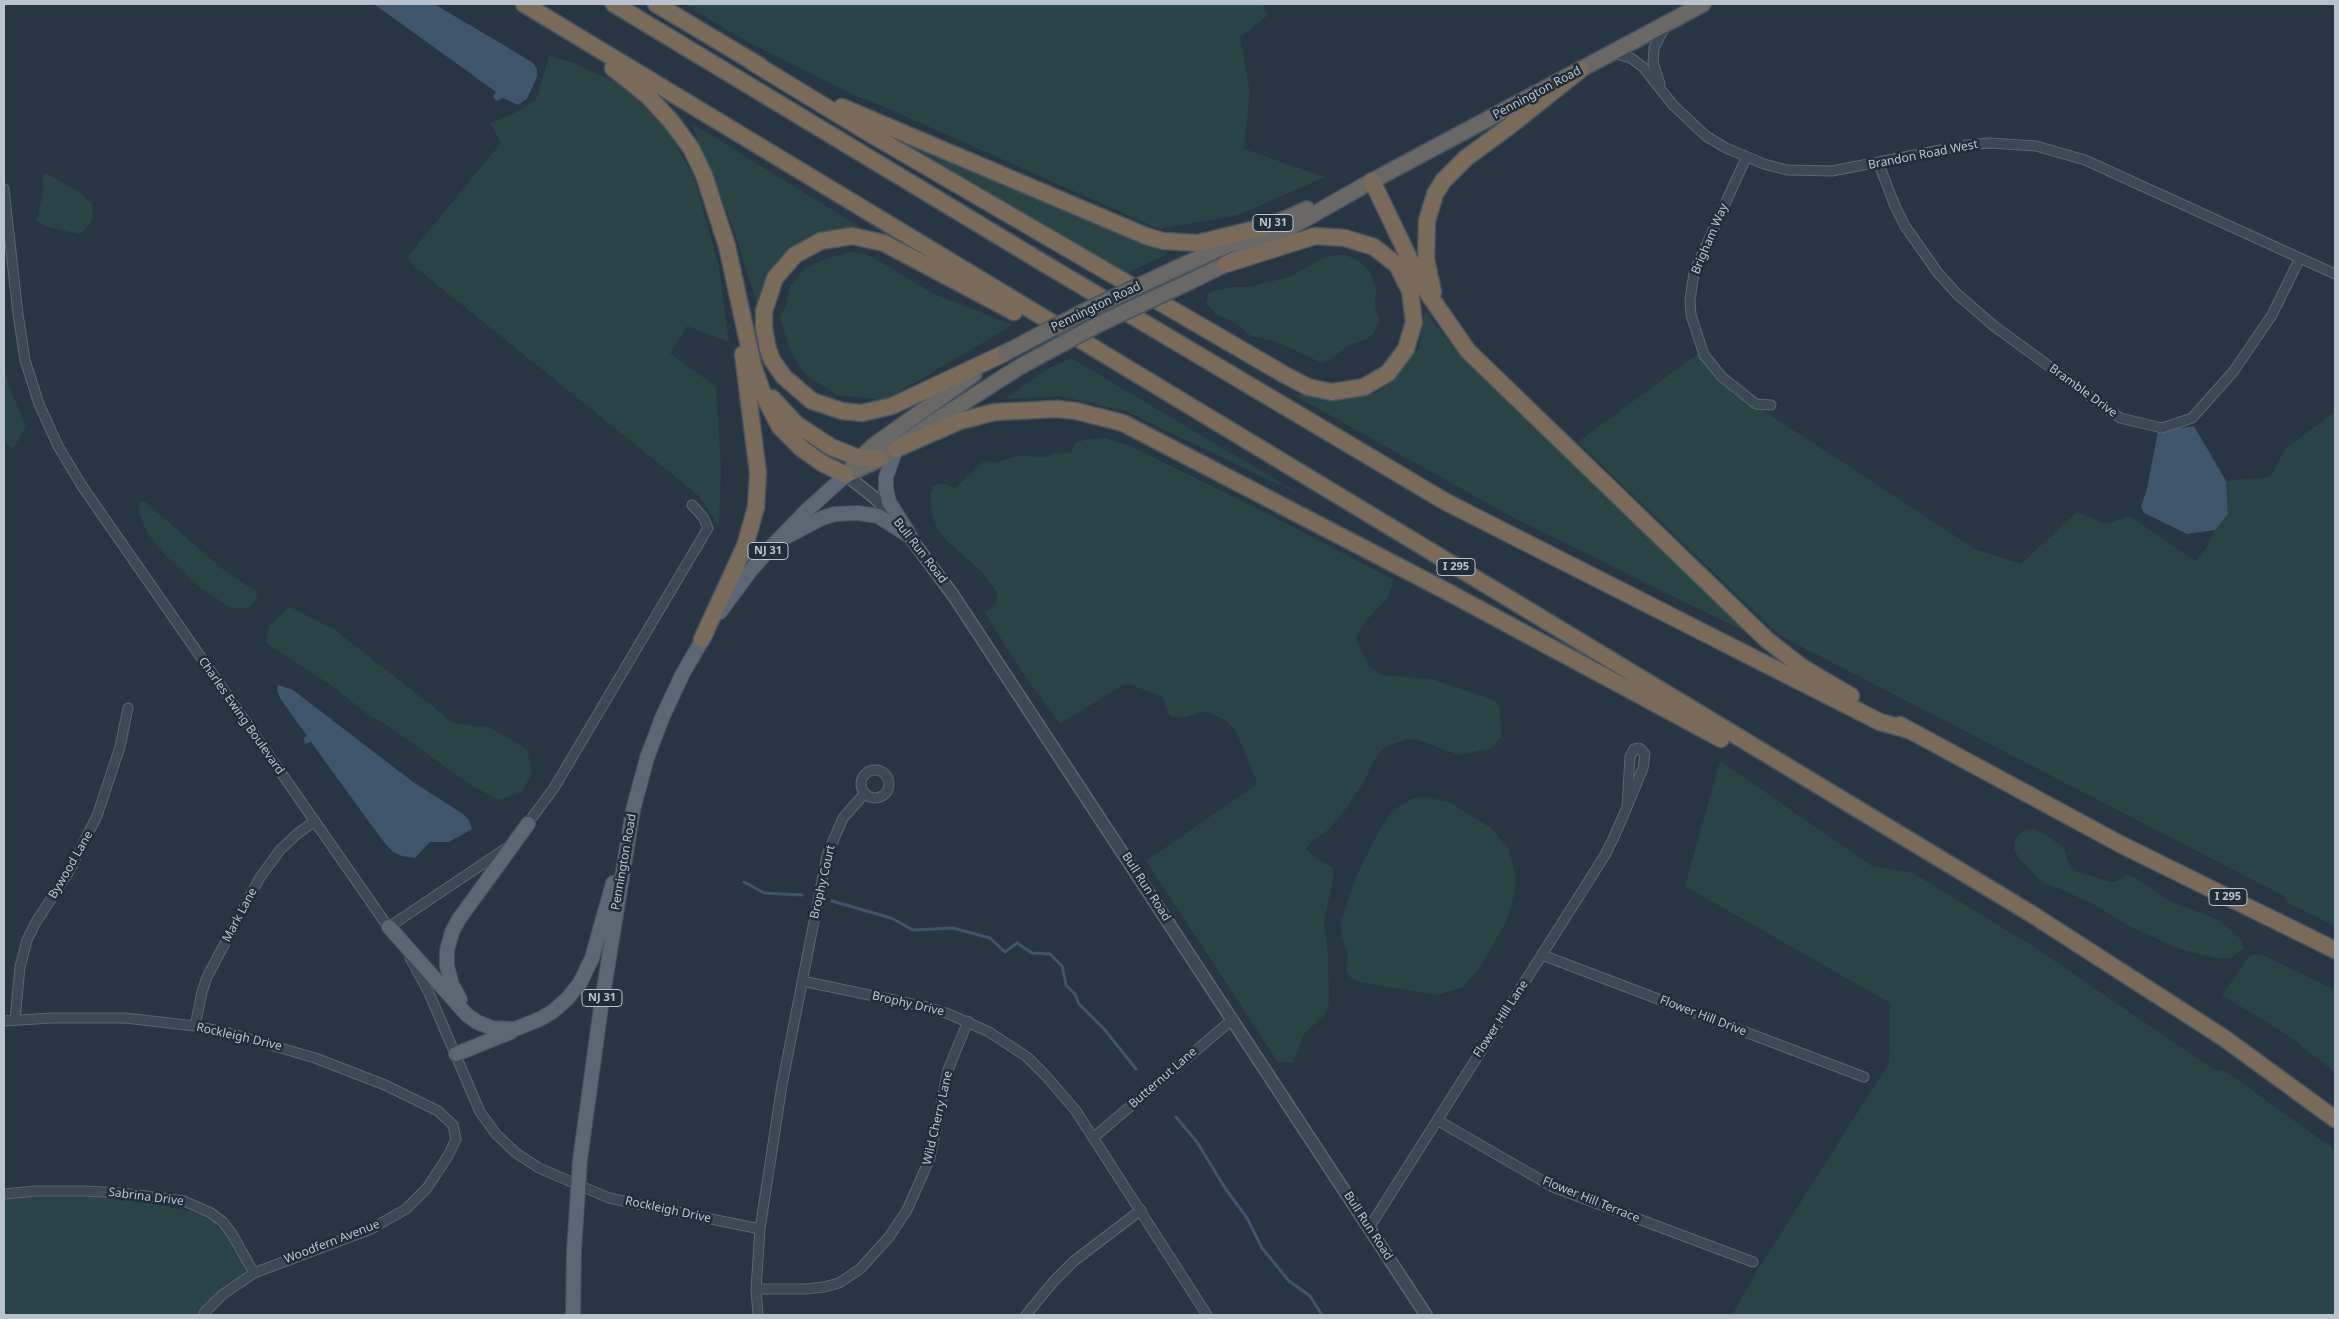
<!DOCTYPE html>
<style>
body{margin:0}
#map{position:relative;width:2339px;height:1319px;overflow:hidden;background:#283644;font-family:"Noto Sans",sans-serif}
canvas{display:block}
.frame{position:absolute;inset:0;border:5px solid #bac3cd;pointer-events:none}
</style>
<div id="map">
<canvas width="2339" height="1319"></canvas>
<div class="frame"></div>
</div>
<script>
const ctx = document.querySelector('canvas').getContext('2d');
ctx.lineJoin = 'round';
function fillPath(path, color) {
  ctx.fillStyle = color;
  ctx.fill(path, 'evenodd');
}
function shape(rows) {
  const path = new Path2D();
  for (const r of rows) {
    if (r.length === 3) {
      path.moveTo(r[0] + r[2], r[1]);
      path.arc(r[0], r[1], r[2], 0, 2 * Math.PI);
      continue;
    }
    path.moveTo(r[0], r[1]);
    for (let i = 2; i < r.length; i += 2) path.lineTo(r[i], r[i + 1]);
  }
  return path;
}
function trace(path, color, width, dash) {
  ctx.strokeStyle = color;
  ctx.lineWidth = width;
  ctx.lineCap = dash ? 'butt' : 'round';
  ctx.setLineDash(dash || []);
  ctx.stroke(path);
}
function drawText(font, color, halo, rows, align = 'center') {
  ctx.font = font + ' "Noto Sans",sans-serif';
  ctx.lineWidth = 5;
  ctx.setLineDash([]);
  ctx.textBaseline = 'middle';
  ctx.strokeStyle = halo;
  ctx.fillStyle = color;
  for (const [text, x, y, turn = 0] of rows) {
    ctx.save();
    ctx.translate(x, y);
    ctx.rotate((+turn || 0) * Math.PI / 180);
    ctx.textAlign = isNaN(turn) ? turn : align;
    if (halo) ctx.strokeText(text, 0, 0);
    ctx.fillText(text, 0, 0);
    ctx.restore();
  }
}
const green = shape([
 [684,4,1263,4,1267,16,1240,37,1250,91,1244,149,1325,177,1238,215,1159,229,880,105,858,97,746,41],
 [549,56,574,63,621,85,664,125,694,177,719,267,729,342,687,326,670,353,716,387,721,467,719,527,699,496,414,266,408,256,501,143,490,123,507,117,536,100],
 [691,123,860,227,814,236,781,255,757,305,734,230],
 [887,135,1169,253,1127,273],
 [46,173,79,192,92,204,93,217,86,229,79,234,45,226,37,221,43,192,42,176],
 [850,252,864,254,876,259,932,293,1013,325,885,400,837,395,809,377,798,365,788,345,780,317,786,306,791,285,804,269,823,260],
 [1335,255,1346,255,1359,261,1369,270,1376,288,1375,306,1379,320,1374,333,1367,339,1349,345,1330,360,1322,363,1275,341,1251,336,1235,323,1216,314,1206,303,1209,292,1234,287,1249,287,1290,277,1321,259],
 [1425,311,1465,361,1752,635,1514,518,1292,394,1317,397,1377,393,1419,349],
 [1700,352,1729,388,1975,549,2021,564,2077,512,2106,524,2130,516,2195,561,2207,547,2215,530,2228,514,2226,481,2270,477,2286,448,2335,412,2335,926,2286,902,2286,897,1779,635,1578,442],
 [1071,358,1305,497,1127,412,1061,396,1005,399,1047,369],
 [4,366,9,387,26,427,12,450,4,439],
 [1105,438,1132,447,1266,513,1394,580,1388,597,1364,623,1356,638,1369,667,1382,675,1431,679,1483,696,1495,701,1499,708,1502,736,1492,748,1459,755,1418,740,1409,739,1387,746,1381,751,1372,763,1364,782,1345,810,1329,829,1310,843,1306,849,1317,859,1332,867,1334,875,1324,922,1328,953,1329,1000,1328,1008,1323,1016,1304,1034,1293,1063,1278,1062,1146,861,1256,785,1256,779,1235,729,1225,720,1207,711,1182,718,1171,716,1167,711,1163,697,1129,684,1121,686,1060,724,1023,673,985,613,995,604,998,598,997,592,981,571,946,540,937,529,931,509,930,495,933,486,938,484,945,484,955,488,984,461,994,463,1018,456,1046,457,1055,452,1062,454,1072,452,1074,444,1084,440],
 [144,501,226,572,257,592,256,599,249,607,238,609,230,607,202,589,166,556,147,533,138,509,140,502],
 [290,607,335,630,455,724,489,727,527,749,532,773,521,793,498,800,468,783,381,721,371,717,331,685,266,643,269,626],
 [1720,761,1872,866,1913,873,2034,947,2216,1071,2224,1070,2335,1150,2335,1315,1732,1315,1759,1268,1889,1063,1890,1003,1685,886],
 [1424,797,1449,802,1491,828,1509,849,1516,879,1513,899,1506,922,1478,970,1463,987,1437,995,1358,982,1351,978,1346,971,1348,955,1342,937,1341,921,1356,877,1379,831,1390,815,1398,807,1412,799],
 [2034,829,2043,833,2064,848,2069,865,2077,872,2111,882,2115,882,2127,875,2136,878,2171,902,2219,920,2241,939,2243,949,2231,958,2221,959,2179,949,2131,927,2097,906,2061,889,2043,883,2019,858,2014,849,2014,840,2024,830],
 [2261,954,2335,990,2335,1072,2286,1034,2222,995,2250,955],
 [83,1188,216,1217,249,1267,200,1315,4,1315,4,1197]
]);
const water = shape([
 [374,4,434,4,512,50,533,63,537,69,537,77,527,99,518,105,503,98,496,101,493,96,496,92],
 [2194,426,2226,481,2228,514,2215,530,2187,534,2144,513,2141,507,2147,489,2158,431],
 [278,685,293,690,413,782,463,814,469,820,472,829,449,842,430,842,415,858,402,856,393,852,383,841,311,742,305,744,304,738,307,736,280,698,277,690]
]);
const stream = shape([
 [744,882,764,893,802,895],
 [832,901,891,918,913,930,953,928,990,938,1005,952,1017,943,1032,953,1050,954,1062,966,1066,985,1075,994,1079,1004,1105,1030,1136,1069],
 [1176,1117,1197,1142,1225,1188,1247,1218,1262,1248,1289,1281,1310,1296,1322,1315]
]);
const minor = shape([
 [1612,53,1631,58,1643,67,1673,105,1706,136,1726,148,1764,164,1787,170,1832,171,1966,145,1990,143,2036,146,2085,160,2335,274],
 [1660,84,1653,63,1654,48,1665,26],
 [1746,158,1694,272,1690,300,1691,315,1704,355,1722,377,1756,404,1771,405],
 [1878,162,1895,206,1905,226,1938,273,1957,294,1994,326,2120,418,2162,428,2192,418,2233,372,2272,315,2300,258],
 [4,189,18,314,25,360,39,404,58,446,82,486,391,931],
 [875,784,14],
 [525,827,554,788,708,528,703,517,692,505],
 [389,927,505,849],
 [1542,955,1864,1077],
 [410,958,429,993,480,1112,496,1134,516,1153,539,1168,609,1198,760,1229],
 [802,981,927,1007,949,1014,989,1032,1027,1057,1046,1076,1076,1111,1207,1315],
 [15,1020,20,967,27,940,36,922,68,873,97,816,120,747,128,708],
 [4,1021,52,1018,125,1018,195,1026,233,1034,315,1058,385,1085,438,1111,453,1125,456,1139,448,1156,427,1188,406,1209,371,1229,254,1273,222,1295,204,1313],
 [195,1026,202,992,207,977,259,879,280,850,297,834,315,821],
 [1437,1120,1553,1187,1753,1262],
 [1093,1138,1233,1019],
 [4,1194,35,1191,85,1191,122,1193,184,1201,211,1213,223,1222,232,1234,254,1273],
 [1369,1228,1605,855,1614,837,1627,807,1643,768,1645,754,1639,748,1634,749,1630,757,1627,807],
 [756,1289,806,1289,824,1287,839,1283,860,1269,889,1237,907,1210,930,1158,948,1070,968,1021],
 [758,1315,756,1289,760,1229,782,1085,827,855,843,818,865,793],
 [1026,1315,1054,1281,1074,1261,1141,1210]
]);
const tertiary = shape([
 [846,475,875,498,894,518],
 [906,532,953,595,1426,1315]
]);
const primary = shape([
 [896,449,886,477,886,489,889,502,908,532],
 [788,536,822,518,835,514,858,513,878,516,911,537],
 [720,612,751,570,774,544,805,512,846,475],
 [389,927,467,1015,477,1022,492,1028,515,1029,540,1019,552,1012,567,999,580,983,592,958,613,883],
 [460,999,452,985,447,966,447,951,452,932,459,919,528,824],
 [456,1054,511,1032],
 [573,1315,574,1251,580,1160,601,1007,633,810,647,758,662,718,683,673,707,632]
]);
const trunk = shape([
 [1175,269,1307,209],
 [1191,281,1226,264,1372,181,1703,4],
 [853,466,873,446,974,374],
 [846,475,880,459,946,414,1021,366]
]);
const motorway = shape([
 [524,4,2030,913,2224,1038,2335,1119],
 [614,4,1045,264,1446,502,1880,722,1909,730],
 [656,4,760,66],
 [752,62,867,132,1285,375,1308,387,1332,392,1364,387,1388,373,1406,349,1414,322,1410,291,1397,265,1374,247,1345,238,1315,236,1226,264],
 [613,68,648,96,671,121,691,148,704,175,727,246,753,365,763,394,774,416,780,427,801,448,822,463,846,475],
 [842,107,1146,236,1163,241,1198,243,1264,227],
 [1372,181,1422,285,1468,351,1766,639,1803,668,1851,696],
 [1433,292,1426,259,1427,221,1435,194,1443,181,1466,158,1511,125,1580,70],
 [1005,353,892,406,862,413,842,411,812,401,784,377,772,360,768,349,764,329,764,311,775,278,795,255,821,241,852,236,884,243,1014,312],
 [772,398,796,424,831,447,859,458,880,459],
 [896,449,960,421,995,412,1057,409,1076,411,1123,423,1446,591,1721,739],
 [702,639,745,546,756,507,758,473,743,354],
 [1900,725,2120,844,2335,950]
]);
const trunkBridge = shape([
 [1005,353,1085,311,1175,269],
 [1021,366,1099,324,1191,281]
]);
const shields = [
 [1273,223,40],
 [768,551,40],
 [1456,567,38],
 [2228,897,38],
 [602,998,40]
];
const shieldNames = [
 ["NJ 31",1273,223],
 ["NJ 31",768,551],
 ["I 295",1456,567],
 ["I 295",2228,897],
 ["NJ 31",602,998]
];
const streetNames = [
 ["Pennington Road",1537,93,-28],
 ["Brandon Road West",1923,155,-11],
 ["Brigham Way",1710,239,-67],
 ["Pennington Road",1096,307,-26],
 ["Bramble Drive",2083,391,36],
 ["Bull Run Road",920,551,52],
 ["Charles Ewing Boulevard",241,716,55],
 ["Pennington Road",624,862,-80],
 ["Bywood Lane",71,865,-60],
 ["Brophy Court",823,882,-77],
 ["Bull Run Road",1146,887,57],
 ["Mark Lane",240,915,-62],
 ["Brophy Drive",908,1004,13],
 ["Flower Hill Drive",1703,1016,21],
 ["Flower Hill Lane",1501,1019,-57],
 ["Rockleigh Drive",239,1037,13],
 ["Butternut Lane",1163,1078,-41],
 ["Wild Cherry Lane",938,1118,-77],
 ["Sabrina Drive",146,1197,7],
 ["Flower Hill Terrace",1591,1200,22],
 ["Rockleigh Drive",668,1210,12],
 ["Bull Run Road",1368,1226,57],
 ["Woodfern Avenue",332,1242,-21]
];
fillPath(green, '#2a4445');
fillPath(water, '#3e556c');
trace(stream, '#3e556c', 3);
trace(minor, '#5b6671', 11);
trace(tertiary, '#5b6671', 14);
trace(primary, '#46515d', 16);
trace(trunk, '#47535e', 18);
trace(motorway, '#47535e', 19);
trace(minor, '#3c4853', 9);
trace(tertiary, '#3c4853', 11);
trace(primary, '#5b6773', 14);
trace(trunk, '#6a6866', 15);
trace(motorway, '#796a5a', 16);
trace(trunkBridge, '#47535e', 18, []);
trace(trunkBridge, '#6a6866', 15);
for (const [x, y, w] of shields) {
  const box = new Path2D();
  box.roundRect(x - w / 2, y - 8.5, w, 17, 4);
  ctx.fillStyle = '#212d39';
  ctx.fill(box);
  trace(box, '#bac3cd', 1);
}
drawText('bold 11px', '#bac3cd', null, shieldNames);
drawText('12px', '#bac3cd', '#212d39', streetNames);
</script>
